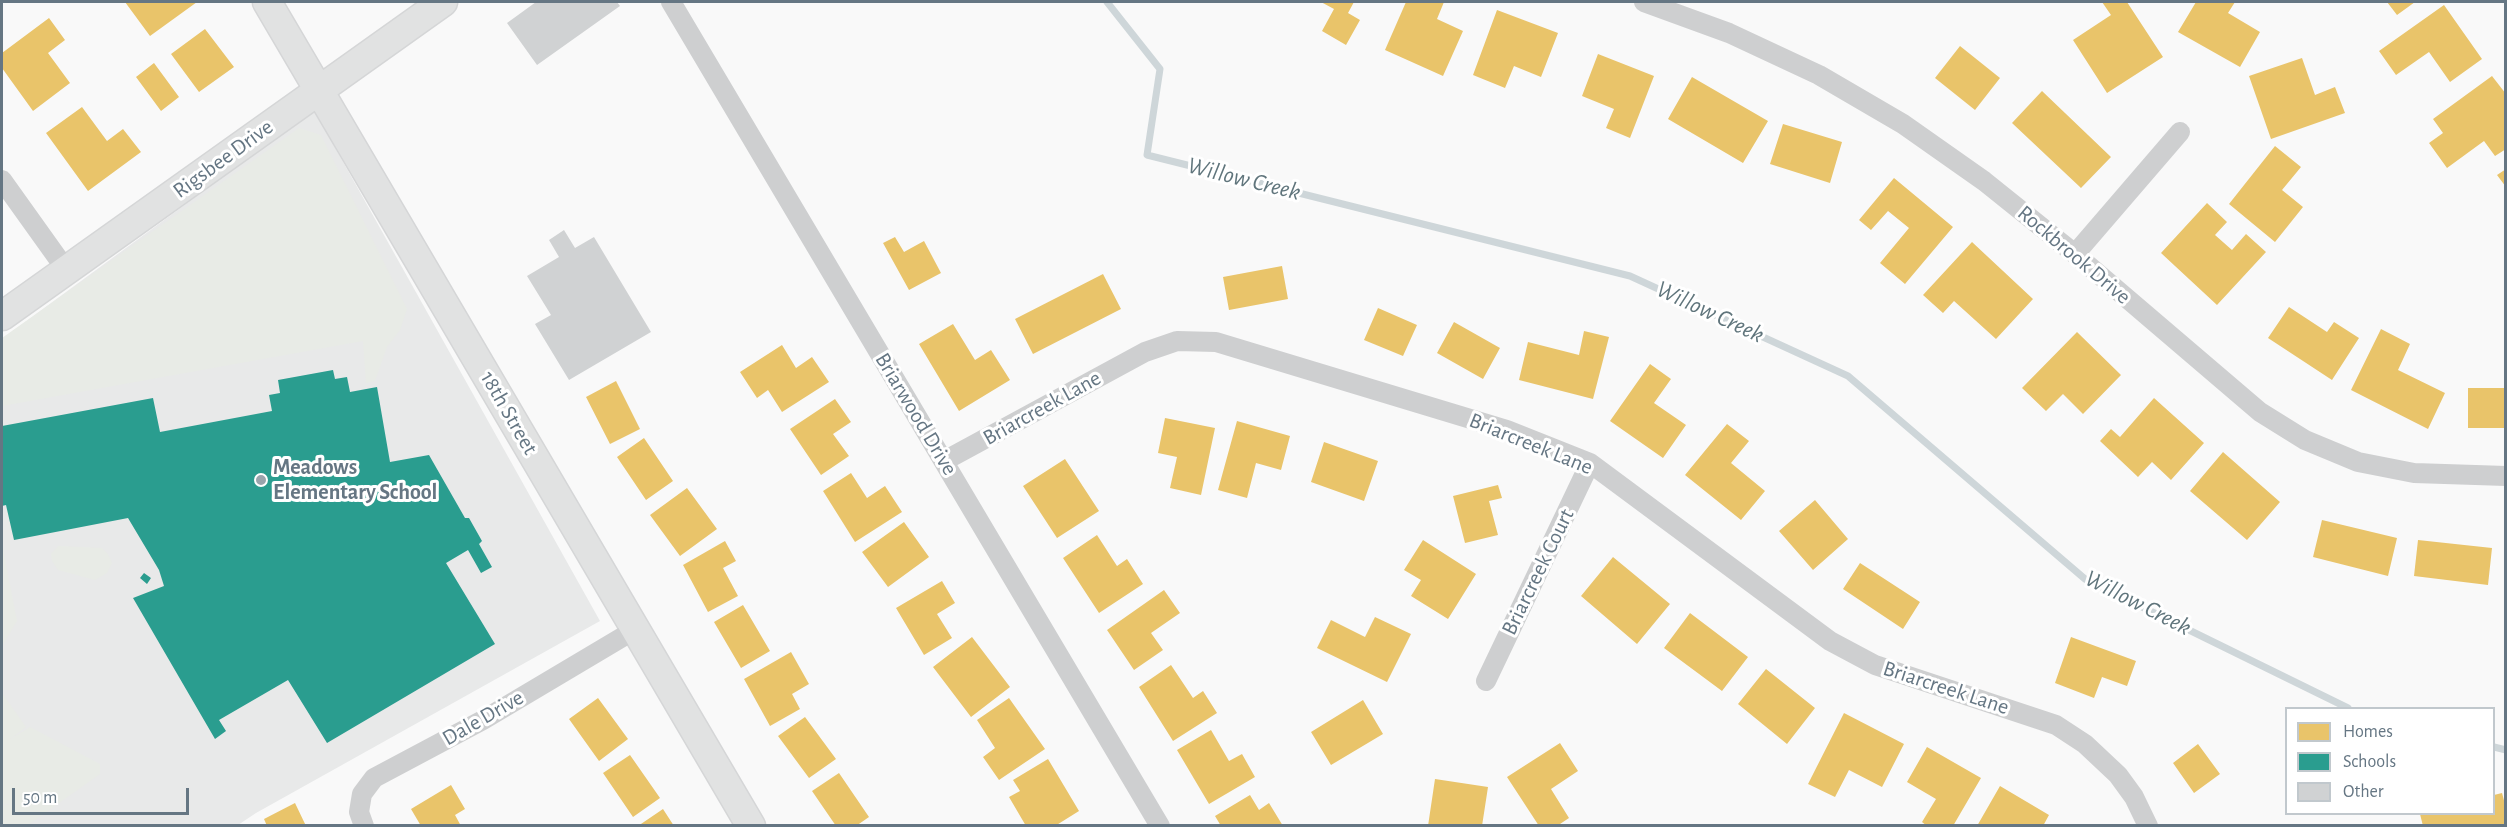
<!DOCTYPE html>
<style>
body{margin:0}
#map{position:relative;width:2507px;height:827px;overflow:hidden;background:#f9f9f9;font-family:"Alegreya Sans",sans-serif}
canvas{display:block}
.frame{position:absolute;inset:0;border:3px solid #657683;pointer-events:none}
.legend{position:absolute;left:2285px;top:707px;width:210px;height:108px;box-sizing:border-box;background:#fff;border:2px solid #c1c8cd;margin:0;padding:8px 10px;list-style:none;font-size:18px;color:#657683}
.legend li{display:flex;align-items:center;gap:12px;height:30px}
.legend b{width:30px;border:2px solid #c1c8cd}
.scale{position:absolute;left:12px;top:788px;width:177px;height:27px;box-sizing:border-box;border:3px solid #657683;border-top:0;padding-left:8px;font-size:18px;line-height:21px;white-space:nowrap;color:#657683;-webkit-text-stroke:4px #fff;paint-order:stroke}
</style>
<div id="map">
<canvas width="2507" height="827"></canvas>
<div class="frame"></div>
<ul class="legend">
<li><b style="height:16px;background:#e9c46a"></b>Homes</li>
<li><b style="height:16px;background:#2a9d8f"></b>Schools</li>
<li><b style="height:16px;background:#d0d2d3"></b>Other</li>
</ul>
<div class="scale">50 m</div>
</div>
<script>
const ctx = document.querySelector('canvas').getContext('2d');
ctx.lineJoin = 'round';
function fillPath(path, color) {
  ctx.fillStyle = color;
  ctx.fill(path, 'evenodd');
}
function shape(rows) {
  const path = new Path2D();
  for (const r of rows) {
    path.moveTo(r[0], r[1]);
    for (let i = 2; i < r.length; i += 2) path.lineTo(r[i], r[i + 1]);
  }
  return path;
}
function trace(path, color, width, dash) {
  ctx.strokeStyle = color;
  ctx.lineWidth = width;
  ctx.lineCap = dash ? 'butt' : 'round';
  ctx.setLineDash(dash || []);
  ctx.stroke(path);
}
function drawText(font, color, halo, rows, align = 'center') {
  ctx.font = font + ' "Alegreya Sans",sans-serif';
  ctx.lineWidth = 6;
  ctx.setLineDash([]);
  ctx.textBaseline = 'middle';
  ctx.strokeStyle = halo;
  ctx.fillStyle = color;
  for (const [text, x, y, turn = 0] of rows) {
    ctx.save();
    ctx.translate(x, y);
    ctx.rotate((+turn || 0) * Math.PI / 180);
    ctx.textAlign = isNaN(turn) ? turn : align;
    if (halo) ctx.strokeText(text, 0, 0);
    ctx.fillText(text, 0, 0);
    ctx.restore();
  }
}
const built = shape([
 [314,110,600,621,256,813,238,825,2,825,2,339]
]);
const green = shape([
 [299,128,321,135,407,309,400,330,387,347,375,381,366,383,363,341,2,406,2,338],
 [2,544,17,621,2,646],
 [58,546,102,548,108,554,112,563,107,573,95,580,58,570,52,561,51,554],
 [2,693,26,727,9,740,30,727,100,764,100,774,28,825,2,825,2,805,21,805,2,804]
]);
const homes = shape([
 [125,2,197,2,150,36],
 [1321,2,1354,2,1348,13,1360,20,1346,45,1322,31,1334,9],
 [1406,2,1444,2,1437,19,1463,31,1443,76,1385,50],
 [2102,2,2127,2,2163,57,2107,93,2073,40,2111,15],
 [2196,2,2235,2,2228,13,2260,32,2240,67,2178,32],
 [2387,2,2415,2,2397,15],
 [2444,5,2482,59,2450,82,2429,52,2396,75,2379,51],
 [1497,10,1558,33,1541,77,1514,66,1505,88,1473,75],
 [49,18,65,40,48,53,70,83,33,111,2,68,2,53],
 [205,29,234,67,199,92,171,54],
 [1960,46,2000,78,1975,110,1935,78],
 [1598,54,1654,76,1630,138,1606,128,1614,109,1582,96],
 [2302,58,2315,95,2335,87,2345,113,2271,139,2249,76],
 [154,63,179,97,161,111,136,77],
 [2492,76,2506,94,2506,149,2495,156,2484,141,2447,168,2429,143,2443,133,2433,119],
 [1692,77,1768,121,1743,163,1668,119],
 [2042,91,2111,157,2081,188,2012,123],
 [82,107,107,141,123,129,141,152,88,191,46,133],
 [1783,124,1842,142,1830,183,1770,164],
 [2275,146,2301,167,2282,190,2303,207,2275,242,2229,204],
 [2506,169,2506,187,2497,175],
 [1894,178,1953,227,1905,284,1880,263,1909,228,1888,211,1871,230,1859,220],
 [2207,203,2227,222,2215,235,2232,250,2246,234,2266,252,2217,305,2161,253],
 [895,237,904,252,924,241,941,273,909,290,883,243],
 [1972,242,2033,299,1996,339,1954,301,1943,313,1923,295],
 [1282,266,1288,299,1229,310,1223,277],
 [1103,274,1121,309,1033,354,1015,319],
 [2289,307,2327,332,2334,322,2359,338,2332,380,2268,338],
 [1378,308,1417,325,1403,356,1364,340],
 [1454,322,1500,348,1483,379,1437,353],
 [953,324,975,360,991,350,1010,380,959,411,919,344],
 [2381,329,2410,344,2398,370,2445,393,2428,429,2351,390],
 [1584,331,1609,337,1593,399,1519,380,1528,342,1579,355],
 [2077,332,2121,375,2083,414,2063,394,2046,411,2022,388],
 [782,345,796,368,812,357,829,382,782,412,768,390,757,398,740,372],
 [1650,364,1671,379,1654,403,1686,425,1663,458,1610,421],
 [616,381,640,429,610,444,586,397],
 [2468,388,2506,388,2506,428,2468,428],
 [2154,398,2204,443,2171,480,2152,462,2138,477,2100,441,2111,429,2120,437],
 [835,399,851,422,833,434,849,456,821,475,790,429],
 [1165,418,1215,428,1201,495,1170,488,1177,457,1158,453],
 [1237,421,1290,436,1281,470,1256,463,1247,498,1218,490],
 [1727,424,1749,441,1731,463,1765,491,1741,520,1685,475],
 [644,438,673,481,646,500,617,457],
 [1324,442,1378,461,1364,501,1311,482],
 [2223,452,2280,502,2247,540,2190,491],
 [1065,459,1099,511,1057,538,1023,486],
 [851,473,867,498,885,486,902,512,855,542,823,491],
 [1498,485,1502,498,1489,501,1498,535,1465,543,1453,496],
 [687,488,717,529,680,556,650,515],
 [1815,500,1848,539,1813,570,1779,531],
 [2322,520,2397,538,2388,576,2313,557],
 [904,522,929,557,888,587,862,552],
 [1097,535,1117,566,1127,559,1143,584,1099,613,1063,558],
 [1423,540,1476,574,1448,619,1411,596,1421,580,1404,570],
 [2418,540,2492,548,2488,585,2414,576],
 [725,541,736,561,723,568,738,596,708,612,683,565],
 [1613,557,1670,604,1637,644,1581,596],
 [1860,563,1920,602,1903,629,1843,589],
 [942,581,955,603,937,614,952,638,924,655,896,608],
 [1164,590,1180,613,1151,633,1163,650,1134,670,1107,630],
 [743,605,770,651,741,668,714,622],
 [1690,613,1748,657,1722,691,1664,648],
 [1375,617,1411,634,1387,682,1317,648,1331,620,1365,637],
 [972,637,1010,687,971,717,933,667],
 [2071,637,2136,661,2127,686,2102,677,2094,698,2055,683],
 [791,652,809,684,792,694,800,709,770,726,744,679],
 [1171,665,1193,698,1203,691,1217,713,1173,741,1139,687],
 [1766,669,1815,708,1787,744,1738,704],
 [598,698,628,739,599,761,569,719],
 [1009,698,1045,749,999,780,983,757,995,748,977,720],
 [1363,700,1383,734,1331,765,1311,732],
 [1844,713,1904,744,1882,787,1849,770,1835,797,1808,784],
 [805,717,836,759,809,778,778,736],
 [1211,730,1229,761,1242,754,1255,777,1209,804,1177,750],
 [1560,743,1578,771,1551,789,1569,818,1557,826,1539,826,1507,777],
 [2198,744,2220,774,2194,793,2173,763],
 [1927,747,1981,778,1953,826,1927,826,1922,822,1936,799,1907,782],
 [630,755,660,798,633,817,603,773],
 [1048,759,1079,811,1055,826,1026,826,1009,797,1020,791,1013,780],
 [839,773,869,817,856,826,836,826,812,791],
 [1435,779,1488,787,1482,826,1428,826],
 [451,785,465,809,455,815,461,826,421,826,411,809],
 [2000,786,2049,815,2043,826,1977,826],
 [2502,793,2506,808,2506,826,2423,826,2420,814,2494,814,2494,795],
 [1250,795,1259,810,1269,803,1283,826,1221,826,1215,816],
 [295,803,306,826,267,826,264,819],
 [663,809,674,826,638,826]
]);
const schools = shape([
 [333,370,335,379,347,377,350,392,377,387,390,462,429,455,465,518,469,518,482,541,479,544,492,567,481,573,468,550,446,563,495,644,327,743,288,680,219,720,226,731,215,739,133,598,164,586,159,570,128,518,14,540,6,505,2,506,2,426,153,398,160,432,272,411,269,395,280,393,278,380],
 [144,573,151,578,147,584,140,578]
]);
const stream = shape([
 [1107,2,1160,69,1147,155,1630,276,1848,376,2085,579,2348,708],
 [2494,747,2506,750]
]);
const building = shape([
 [536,2,617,2,620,6,537,65,507,23],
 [564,230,575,248,594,237,651,332,569,380,535,324,551,315,527,276,559,257,549,240]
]);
const street = shape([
 [671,2,1160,826],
 [1644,2,1729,33,1819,75,1903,124,1984,181,2075,254,2260,412,2305,440,2358,462,2414,473,2506,476],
 [2,180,67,271],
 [2075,254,2180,132],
 [944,461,1145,352,1177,341,1216,342,1507,430,1590,463,1830,641,1875,665,2056,725,2085,744,2118,775,2134,797,2148,826],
 [1486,681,1590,463],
 [364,826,359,812,362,794,374,778,483,720,636,629]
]);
const secondary = shape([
 [267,2,751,826],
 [2,316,443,2]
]);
const markers = [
 [261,480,6,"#99a4ac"]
];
const streetNames = [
 ["Rigsbee Drive",223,159,-36],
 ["Rockbrook Drive",2074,255,40],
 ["Briarcreek Lane",1042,408,-29],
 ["18th Street",509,413,60],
 ["Briarwood Drive",916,414,59],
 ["Briarcreek Lane",1531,444,22],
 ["Briarcreek Court",1538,572,-64],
 ["Briarcreek Lane",1946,688,18],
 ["Dale Drive",483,718,-30]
];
const poiNames = [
 ["Meadows",273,467],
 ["Elementary School",273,492]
];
const waterNames = [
 ["Willow Creek",1244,179,14],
 ["Willow Creek",1710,312,25],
 ["Willow Creek",2138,603,27]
];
fillPath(built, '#e8e9e9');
fillPath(green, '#e8ebe6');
fillPath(homes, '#e9c46a');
fillPath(schools, '#2a9d8f');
trace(stream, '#ced6d9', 7);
fillPath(building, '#d0d2d3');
trace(secondary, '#d5d6d7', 31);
trace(street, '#cecfd0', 20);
trace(secondary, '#e1e2e2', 28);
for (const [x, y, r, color] of markers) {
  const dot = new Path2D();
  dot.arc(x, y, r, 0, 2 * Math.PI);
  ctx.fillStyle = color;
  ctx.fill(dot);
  trace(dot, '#fff', 2);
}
drawText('22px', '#657683', '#fff', streetNames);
drawText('bold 22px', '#657683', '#fff', poiNames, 'left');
drawText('italic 24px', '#60757c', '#fff', waterNames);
</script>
